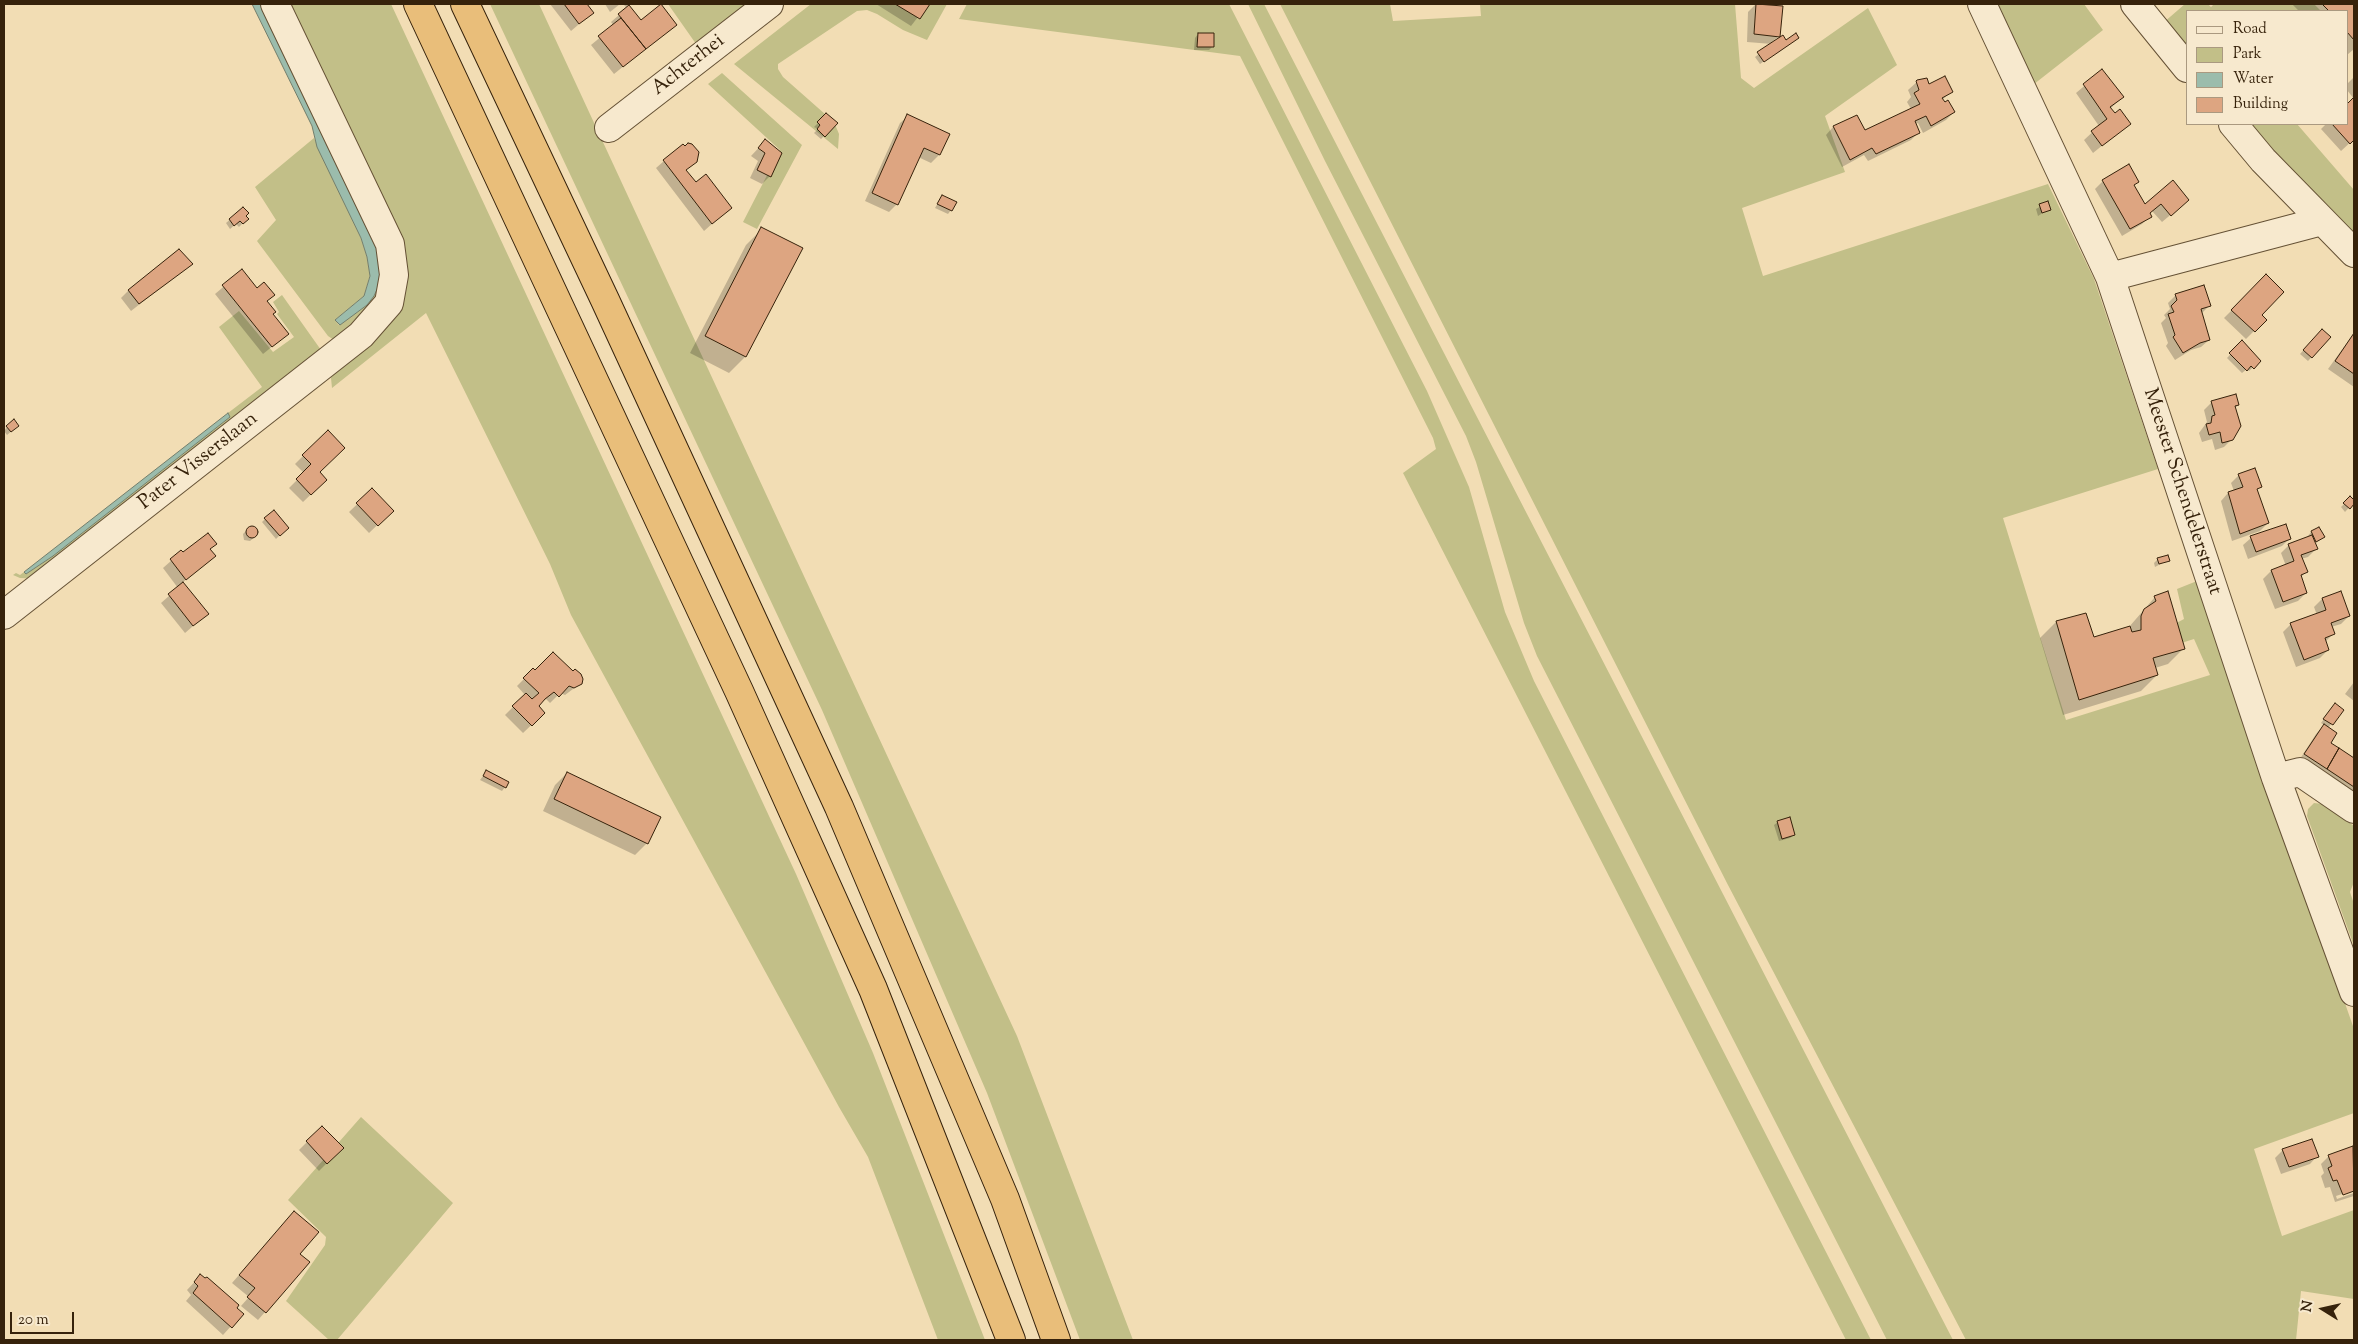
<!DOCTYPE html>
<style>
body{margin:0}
#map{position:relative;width:2358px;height:1344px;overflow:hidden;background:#f2ddb4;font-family:"Sorts Mill Goudy",serif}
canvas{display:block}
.frame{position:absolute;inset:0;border:5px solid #36220b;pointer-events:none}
.legend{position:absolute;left:2186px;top:10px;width:162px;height:115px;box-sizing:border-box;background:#f7e9ce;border:1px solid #aa9980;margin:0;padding:6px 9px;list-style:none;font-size:15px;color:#36220b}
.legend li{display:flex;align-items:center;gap:10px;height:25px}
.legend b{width:25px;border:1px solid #aa9980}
.north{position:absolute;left:2298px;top:1284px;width:50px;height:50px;-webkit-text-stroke:4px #f7e9ce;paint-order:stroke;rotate:280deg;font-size:14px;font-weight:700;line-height:20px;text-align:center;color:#36220b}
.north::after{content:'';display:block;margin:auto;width:18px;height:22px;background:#36220b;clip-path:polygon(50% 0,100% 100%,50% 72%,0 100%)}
.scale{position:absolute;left:10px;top:1312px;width:64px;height:22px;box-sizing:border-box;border:2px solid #36220b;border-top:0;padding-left:6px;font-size:15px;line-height:18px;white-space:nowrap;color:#36220b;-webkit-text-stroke:4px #f7e9ce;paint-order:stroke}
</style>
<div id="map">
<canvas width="2358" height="1344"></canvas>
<div class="frame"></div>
<ul class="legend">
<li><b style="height:6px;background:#f7e9ce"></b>Road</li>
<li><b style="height:14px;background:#c2bf88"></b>Park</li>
<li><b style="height:14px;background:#9bbcac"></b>Water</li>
<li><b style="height:14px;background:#dda581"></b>Building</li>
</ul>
<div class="north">N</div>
<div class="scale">20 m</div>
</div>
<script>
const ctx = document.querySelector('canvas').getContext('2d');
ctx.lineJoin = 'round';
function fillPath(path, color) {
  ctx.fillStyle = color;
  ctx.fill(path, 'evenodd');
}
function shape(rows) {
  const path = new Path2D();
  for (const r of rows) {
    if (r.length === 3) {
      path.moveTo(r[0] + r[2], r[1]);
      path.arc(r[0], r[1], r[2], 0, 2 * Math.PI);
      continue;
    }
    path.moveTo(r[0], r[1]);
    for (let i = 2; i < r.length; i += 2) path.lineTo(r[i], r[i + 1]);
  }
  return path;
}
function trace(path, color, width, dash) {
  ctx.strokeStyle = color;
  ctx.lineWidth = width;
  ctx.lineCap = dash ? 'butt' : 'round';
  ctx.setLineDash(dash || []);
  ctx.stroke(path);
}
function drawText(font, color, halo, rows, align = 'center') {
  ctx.font = font + ' "Sorts Mill Goudy",serif';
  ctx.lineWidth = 4;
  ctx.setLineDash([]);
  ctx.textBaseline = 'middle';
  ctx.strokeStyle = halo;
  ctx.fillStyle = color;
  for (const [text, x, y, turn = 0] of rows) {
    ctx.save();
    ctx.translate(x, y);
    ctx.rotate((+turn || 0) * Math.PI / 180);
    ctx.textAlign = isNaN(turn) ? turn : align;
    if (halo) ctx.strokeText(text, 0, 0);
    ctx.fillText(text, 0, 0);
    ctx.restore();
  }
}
const green = shape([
 [283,4,391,4,796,874,873,1053,985,1340,938,1340,868,1157,839,1107,571,615,550,564,426,313,332,388,331,378,333,366,393,307],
 [490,4,539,4,1017,1036,1133,1340,1080,1340,987,1093,822,710],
 [668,4,757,4,701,51],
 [811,4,947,4,927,40,903,30,877,14,867,10,857,11,778,64,778,69,783,77,834,122,839,134,838,149,734,64],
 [967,4,1229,4,1427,391,1469,487,1505,612,1534,681,1871,1340,1846,1340,1403,473,1436,449,1433,438,1240,56,959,19],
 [1248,4,1264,4,1953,1340,1887,1340,1537,656,1524,623,1476,462,1466,436,1325,161],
 [1280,4,1390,4,1393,21,1481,16,1480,4,1735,4,1741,78,1754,88,1868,8,1897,65,1825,116,1845,172,1742,208,1763,276,2048,184,2094,279,2158,469,2003,518,2066,720,2210,675,2194,639,2175,645,2169,627,2184,619,2177,589,2197,581,2354,1029,2354,1113,2254,1149,2282,1236,2354,1210,2354,1299,2301,1291,2296,1340,1966,1340,1728,885],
 [1987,4,2084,4,2103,30,2029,88],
 [2185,4,2208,4,2211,7,2214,4,2314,4,2321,11,2187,11,2187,53,2163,23],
 [722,73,802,145,757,229,743,222,780,150,708,84],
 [2246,124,2297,124,2354,190,2354,239],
 [314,138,361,238,367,257,370,275,364,296,335,320,339,325,367,305,374,296,379,285,383,241,381,299,340,344,328,336,257,241,276,220,255,187],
 [282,295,321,350,40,579,20,578,13,575,16,573,20,575,24,572,26,574,53,556,230,417,228,413,262,387,219,327,239,311,273,352,294,337,277,314,279,312,273,302],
 [2314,803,2323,804,2354,826,2354,882,2350,892,2354,904,2354,946,2307,816,2308,809],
 [361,1117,453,1203,337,1340,329,1340,286,1301,325,1245,326,1237,288,1200]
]);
const water = shape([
 [252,4,263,4,370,228,383,261,379,285,374,296,367,305,340,325,335,320,364,296,370,276,367,257,361,238,317,147,312,126,252,4],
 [228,413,230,417,53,556,26,574,24,572,228,413]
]);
const shadow = shape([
 [550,4,585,4,592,13,571,31],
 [605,4,620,4,610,12],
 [623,4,631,4,628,6,641,21,676,24,614,74,591,45,614,26,611,22,627,8],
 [876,4,928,4,911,26],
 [1756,4,1779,36,1772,42,1794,41,1760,64,1755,57,1772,44,1747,42,1748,12],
 [2292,4,2354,4,2354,49,2347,55,2347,11,2299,11],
 [1198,34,1212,47,1209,50,1194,50,1195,38],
 [2102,71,2122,97,2110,109,2115,115,2129,124,2093,153,2084,140,2099,126,2076,93],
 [2354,77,2354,99,2347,90,2347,84],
 [1918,81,1951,92,1942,100,1954,112,1946,120,1923,133,1918,123,1915,124,1919,132,1911,140,1868,161,1864,155,1842,167,1826,135,1833,127,1864,131,1911,109,1907,102,1911,97,1908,90],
 [2354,99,2354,139,2341,151,2321,129,2326,124,2347,124,2347,105],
 [826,115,836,124,821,139,814,133,818,129,814,127],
 [908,116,948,135,939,155,931,163,918,157,897,204,889,212,865,201,900,123],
 [766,140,770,176,762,184,750,178,758,161,751,156],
 [664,161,685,170,696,184,730,208,704,231,656,168],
 [2103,181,2133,186,2145,206,2172,182,2180,207,2162,222,2152,211,2149,214,2150,216,2142,224,2122,236,2095,189],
 [942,196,951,210,948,214,935,208],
 [2047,203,2049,209,2038,216,2036,209],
 [243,208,244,216,247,219,239,227,236,224,230,229,226,223],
 [762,229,801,249,745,357,729,373,690,353,746,245],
 [191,264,131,311,121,298,129,290],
 [242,271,257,290,273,295,266,302,279,341,263,354,215,294],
 [2266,276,2260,315,2265,320,2246,339,2224,318],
 [2176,295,2209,306,2201,314,2209,340,2201,347,2191,350,2175,360,2166,346,2168,343,2161,323,2166,318,2164,315,2170,309,2168,303],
 [2322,330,2330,337,2308,361,2300,354],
 [2354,333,2354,387,2328,369],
 [2242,342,2260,361,2249,371,2247,369,2242,373,2227,358],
 [2212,402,2238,405,2235,408,2232,439,2224,447,2215,450,2212,439,2202,442,2199,433,2207,422,2204,410],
 [7,427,14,429,7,435,4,431],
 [327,432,318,473,326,480,303,502,289,488,304,473,295,464],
 [2239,475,2260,487,2256,491,2268,523,2260,531,2232,541,2221,501,2228,493,2234,491,2231,483],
 [372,490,392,511,369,533,349,512],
 [2350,498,2354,502,2345,512,2341,507],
 [265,519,284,531,276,539,262,522],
 [256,528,258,531,257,535,250,541,244,540,243,534,247,530],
 [2319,529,2323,537,2314,543,2316,549,2308,557,2301,559,2306,572,2300,578,2306,593,2298,601,2275,609,2263,579,2271,571,2286,566,2281,553,2289,545,2309,538,2308,536,2311,532],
 [2251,538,2290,538,2282,546,2248,559,2243,545],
 [209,549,214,556,182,583,207,614,185,633,161,603,178,588,163,568,181,552,183,554],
 [2158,559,2168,560,2155,567,2154,563],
 [2340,592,2349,616,2341,624,2331,627,2334,633,2325,642,2328,650,2320,658,2296,667,2283,632,2291,624,2317,615,2314,607,2322,599],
 [2155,597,2184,648,2168,664,2155,668,2157,675,2141,691,2063,715,2040,638,2056,622,2093,639,2129,627],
 [533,670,581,683,565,695,560,693,550,703,546,699,537,706,544,713,523,733,505,715,525,695,517,686],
 [2354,682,2354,701,2345,694],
 [2332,708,2343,710,2328,728,2329,743,2354,760,2354,799,2298,762,2316,734,2324,725,2321,723],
 [486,772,505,787,502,791,480,780],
 [567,773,647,843,635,855,543,811,555,785],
 [1778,822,1794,835,1790,838,1779,841,1774,825],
 [322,1127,342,1148,319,1171,299,1150],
 [2353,1148,2354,1190,2336,1196,2337,1199,2354,1193,2354,1196,2335,1202,2330,1187,2325,1188,2321,1176,2324,1173,2321,1164,2329,1156],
 [2283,1150,2317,1156,2310,1164,2281,1174,2275,1158],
 [286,1221,299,1254,265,1312,258,1320,241,1306,249,1297,232,1283],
 [200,1276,242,1314,223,1335,186,1301,191,1295,187,1290]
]);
const building = shape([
 [564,4,587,4,594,13,579,24,564,4],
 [661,4,677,25,646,49,618,14,629,5,641,20,661,4],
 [895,4,930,4,920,19,895,4],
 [1756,4,1783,6,1780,37,1754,34,1756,4],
 [2322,4,2354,4,2354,40,2347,32,2347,11,2329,11,2322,4],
 [621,18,646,49,623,67,598,36,621,18],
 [1198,33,1214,33,1214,47,1197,47,1198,33],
 [1796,33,1799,38,1764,62,1757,52,1783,35,1786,40,1796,33],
 [2102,69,2124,97,2110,107,2115,113,2120,109,2131,124,2102,146,2091,131,2107,119,2083,84,2102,69],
 [1945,76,1953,92,1942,98,1945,102,1948,100,1955,112,1931,126,1926,116,1915,121,1920,133,1876,154,1872,148,1850,160,1833,126,1857,115,1865,130,1920,104,1914,93,1919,90,1916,81,1917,80,1927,78,1929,84,1945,76],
 [2354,97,2354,140,2350,144,2332,124,2347,124,2347,104,2354,97],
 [826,113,838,123,825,137,817,129,820,125,817,122,826,113],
 [907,114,950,134,940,155,924,148,898,205,872,193,907,114],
 [765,139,782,153,771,177,757,170,765,153,758,148,765,139],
 [688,143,692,144,699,152,697,162,686,170,696,182,706,174,732,208,712,224,663,160,683,144,685,146,688,143],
 [2129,164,2139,182,2134,185,2145,204,2173,180,2189,200,2171,216,2161,204,2150,213,2152,217,2130,229,2102,180,2129,164],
 [942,195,957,202,952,211,937,204,942,195],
 [2048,201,2051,210,2042,213,2039,204,2048,201],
 [243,207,249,213,246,216,249,219,243,224,240,221,234,226,229,219,243,207],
 [761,227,803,248,746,357,705,336,761,227],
 [179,249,193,264,139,304,128,290,179,249],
 [242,269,257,288,264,282,275,295,267,301,276,312,273,314,289,334,272,347,222,285,242,269],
 [2266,274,2284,292,2262,315,2267,320,2255,332,2231,310,2266,274],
 [2204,285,2211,306,2201,309,2210,340,2200,343,2183,353,2173,337,2175,335,2168,314,2174,312,2171,306,2177,300,2175,294,2204,285],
 [2322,329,2331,337,2312,358,2303,350,2322,329],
 [2354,333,2354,374,2335,361,2354,333],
 [2242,340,2261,361,2254,369,2251,366,2247,371,2229,353,2242,340],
 [2236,394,2239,405,2235,406,2241,426,2233,440,2222,443,2220,432,2209,435,2206,424,2211,423,2212,416,2215,415,2211,401,2236,394],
 [14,419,19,426,11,432,6,426,14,419],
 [328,430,345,448,320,472,327,480,311,495,296,479,311,464,302,455,328,430],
 [2255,468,2262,487,2257,489,2269,523,2240,534,2228,492,2243,487,2238,474,2255,468],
 [372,488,394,511,378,526,356,503,372,488],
 [2350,496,2354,500,2354,504,2350,509,2343,503,2350,496],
 [274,510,289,528,280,536,264,518,274,510],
 [2286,524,2291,539,2256,552,2250,536,2286,524],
 [252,532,6],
 [2319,527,2325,537,2316,542,2311,531,2319,527],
 [208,533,217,544,210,549,216,556,186,580,170,559,181,550,183,552,208,533],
 [2312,535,2318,549,2301,555,2308,572,2301,575,2307,593,2283,602,2271,570,2294,561,2288,544,2312,535],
 [2168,555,2170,561,2159,564,2157,558,2168,555],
 [183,582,209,614,193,626,168,594,183,582],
 [2168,591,2185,649,2153,658,2158,675,2079,700,2056,621,2086,613,2094,637,2130,626,2132,632,2141,630,2141,616,2144,609,2156,601,2154,596,2168,591],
 [2341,591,2350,616,2331,623,2335,634,2325,638,2329,650,2304,660,2290,623,2326,610,2322,598,2341,591],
 [553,652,573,671,575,669,581,674,583,679,582,684,574,688,569,686,559,697,554,692,545,699,539,706,545,713,532,726,512,706,526,693,532,699,539,693,523,678,533,668,535,670,553,652],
 [2335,703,2344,710,2333,725,2323,719,2335,703],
 [2324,724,2337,733,2331,743,2339,748,2327,769,2304,754,2324,724],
 [2339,748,2354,758,2354,787,2327,769,2339,748],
 [486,770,509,782,506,788,483,776,486,770],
 [567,772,661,817,648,844,554,799,567,772],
 [1790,817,1795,835,1782,839,1777,821,1790,817],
 [322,1126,344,1148,327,1164,306,1141,322,1126],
 [2312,1139,2319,1157,2289,1167,2282,1149,2312,1139],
 [2353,1146,2354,1191,2343,1195,2337,1180,2333,1181,2328,1168,2332,1166,2328,1155,2353,1146],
 [294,1211,319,1232,300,1254,310,1262,266,1313,247,1297,255,1288,239,1275,294,1211],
 [200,1274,205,1278,207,1277,239,1305,237,1308,244,1314,232,1328,193,1293,198,1286,194,1282,200,1274]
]);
const minor = shape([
 [1982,4,2110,277,2276,778,2354,992],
 [2135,4,2187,68],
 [2233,124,2263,160,2354,253],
 [609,128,769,4],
 [2110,277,2322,221],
 [4,615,361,335,389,303,394,275,390,244,275,4],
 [2276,778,2300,772,2354,809]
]);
const highway = shape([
 [418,4,739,691,873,989,1011,1340],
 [465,4,605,300,839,807,1005,1199,1056,1340]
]);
const streetNames = [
 ["Achterhei",689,66,-38],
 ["Pater Visserslaan",199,462,-38],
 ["Meester Schendelerstraat",2181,492,72]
];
fillPath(green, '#c2bf88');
fillPath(water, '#9bbcac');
trace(water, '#737e6c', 1);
fillPath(shadow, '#0003');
fillPath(building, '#dda581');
trace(building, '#36220b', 1);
trace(minor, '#655135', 30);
trace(highway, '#36220b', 30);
trace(minor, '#f7e9ce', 28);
trace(highway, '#e9be7a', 28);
drawText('20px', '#36220b', '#f7e9ce', streetNames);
</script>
